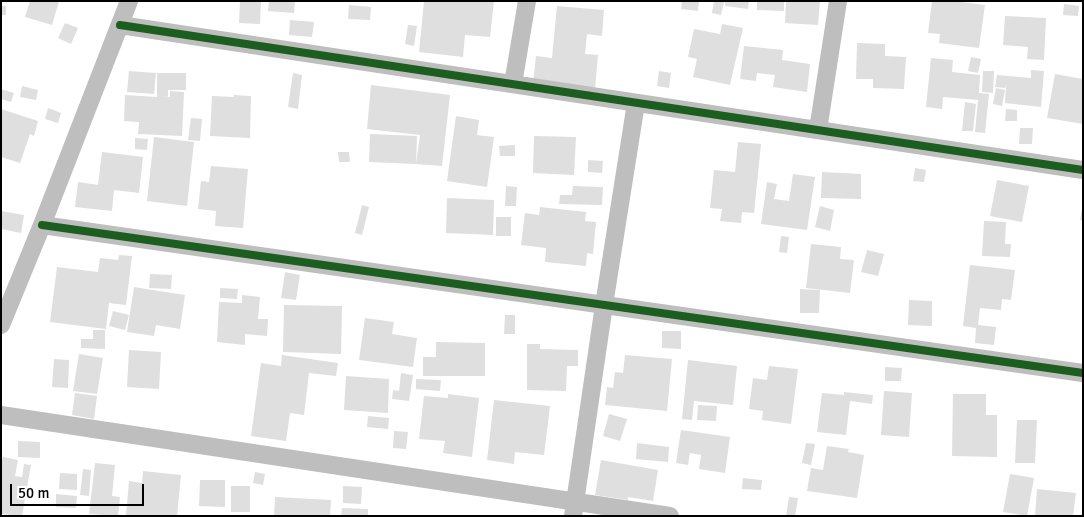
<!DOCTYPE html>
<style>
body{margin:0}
#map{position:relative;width:1084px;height:517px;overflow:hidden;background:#fff;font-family:Signika,sans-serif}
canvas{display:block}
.frame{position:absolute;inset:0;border:2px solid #000;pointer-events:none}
.scale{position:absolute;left:10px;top:484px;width:134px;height:22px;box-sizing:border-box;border:2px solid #000;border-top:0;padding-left:6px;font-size:15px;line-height:18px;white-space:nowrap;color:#000;-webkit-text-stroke:4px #fff;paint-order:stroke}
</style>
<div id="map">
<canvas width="1084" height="517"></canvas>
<div class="frame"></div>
<div class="scale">50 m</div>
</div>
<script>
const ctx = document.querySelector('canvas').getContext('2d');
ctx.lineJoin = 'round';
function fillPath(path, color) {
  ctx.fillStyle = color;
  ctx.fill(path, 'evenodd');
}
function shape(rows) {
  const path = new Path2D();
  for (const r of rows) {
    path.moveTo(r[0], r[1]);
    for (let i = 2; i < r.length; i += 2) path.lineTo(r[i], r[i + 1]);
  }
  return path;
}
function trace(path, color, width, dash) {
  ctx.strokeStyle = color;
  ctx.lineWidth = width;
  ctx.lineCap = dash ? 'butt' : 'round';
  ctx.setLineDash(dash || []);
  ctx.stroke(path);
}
const building = shape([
 [30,1,59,1,52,25,25,17],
 [240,1,261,1,260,24,239,23],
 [269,1,295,1,294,13,268,11],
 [424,1,494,1,490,37,465,35,463,57,419,52],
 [682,1,699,1,698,11,681,9],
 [714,1,724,2,721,15,712,13],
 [725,1,749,1,748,9,725,6],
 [757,1,784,1,784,11,757,10],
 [786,1,820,1,818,25,785,23],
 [932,1,954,1,985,5,979,48,939,43,940,34,928,33],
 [1064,4,1079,6,1078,16,1063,15],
 [349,5,371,7,370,20,348,19],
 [1,6,6,6,6,15,1,15],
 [557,6,604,10,602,36,587,34,585,54,598,55,595,89,533,83,536,56,552,58],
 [1005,16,1046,18,1044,60,1027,59,1028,47,1003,45],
 [290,20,314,22,312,37,289,35],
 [65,23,78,28,71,44,58,38],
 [722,24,743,28,730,85,693,77,697,59,688,57,694,29,720,34],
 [408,25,417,26,414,46,405,44],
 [857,43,885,44,885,56,906,57,904,89,873,88,873,79,856,79],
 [744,46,783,50,782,60,810,64,807,92,773,87,775,75,757,73,756,81,740,79],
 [971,57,981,59,978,73,968,71],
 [931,58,953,60,952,72,980,75,979,93,989,94,985,133,975,132,978,100,943,97,942,109,926,107],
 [1031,70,1044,71,1041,107,1005,103,1006,85,1005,88,995,87,997,75,1031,78],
 [129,71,156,73,154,94,127,92],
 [659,71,671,73,669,88,657,86],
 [983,71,994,71,993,93,982,92],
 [157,73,186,73,186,90,168,90,168,97,160,96,170,97,170,91,184,92,182,136,138,134,139,122,124,121,125,95,157,97],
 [293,73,302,75,298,109,288,107],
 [1055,74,1083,79,1083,124,1047,118],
 [371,85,450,95,442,166,416,164,420,135,367,129],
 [22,86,38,90,36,100,20,97],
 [996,88,1005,90,1002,106,993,104],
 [1,89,14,93,11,102,1,99],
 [234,95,251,96,250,138,210,136,212,96,234,97],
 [965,102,976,104,973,131,962,131],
 [48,108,61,113,58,123,45,119],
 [1,109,38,121,34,136,30,134,20,163,1,157],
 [1006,109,1017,110,1017,121,1005,121],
 [456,116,479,120,477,135,494,137,487,187,447,181],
 [191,118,202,119,200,141,188,140],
 [1020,128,1033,128,1032,144,1019,144],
 [370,134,417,136,416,164,369,162],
 [534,136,576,137,574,175,533,173],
 [154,137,194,142,187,206,147,201],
 [135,138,148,139,147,150,135,149],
 [738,142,761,144,754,213,742,212,741,223,720,221,722,209,710,208,714,170,735,172],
 [515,145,515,156,500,156,499,146],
 [102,152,143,157,139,193,114,190,112,211,75,207,78,182,98,185],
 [338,152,349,152,350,162,339,162],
 [588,160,603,161,602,173,588,172],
 [211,166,248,169,243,228,215,226,216,211,198,209,201,181,209,182],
 [915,168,926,170,924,182,913,181],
 [822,172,861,174,861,199,821,198],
 [793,174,815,177,807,230,761,224,767,182,777,184,774,199,789,201],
 [997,180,1029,186,1022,222,990,216],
 [506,186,517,187,516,206,505,206],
 [573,186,603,187,602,205,559,204,560,195,572,195],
 [447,198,494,200,493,235,446,233],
 [362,205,369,207,362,235,355,233],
 [820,206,834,210,830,231,815,227],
 [540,207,586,212,585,221,596,222,593,254,587,253,586,266,545,262,546,248,521,245,525,213,539,215],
 [1082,208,1083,208,1083,221,1080,220],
 [1,211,24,215,21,233,1,229],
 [496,217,511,217,511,236,496,236],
 [984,221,1006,222,1005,244,1011,244,1010,257,982,256],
 [781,236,789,237,787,253,779,252],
 [811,244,841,247,840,259,854,260,850,293,806,288],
 [867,250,884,254,878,276,861,272],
 [119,255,132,256,126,305,109,303,106,329,50,322,57,267,98,272,100,258,118,260],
 [970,265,1015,270,1011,300,1002,299,1001,310,980,308,978,325,996,327,994,345,975,343,976,328,963,326],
 [285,272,300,275,296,300,281,298],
 [150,274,172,275,171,289,149,288],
 [134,287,185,295,180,329,156,325,154,336,127,332],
 [220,288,238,289,237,299,220,298],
 [800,289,820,290,819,313,800,313],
 [242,295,260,297,258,319,268,319,267,336,245,334,245,345,217,342,219,302,242,303],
 [909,300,932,301,932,326,908,325],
 [284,305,342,306,341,354,283,352],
 [113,311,129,315,125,330,109,326],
 [505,315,515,315,515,334,504,334],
 [365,318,394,322,392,334,417,338,413,367,359,360],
 [93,330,105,330,105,349,81,348,81,339,93,339],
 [662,331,681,331,681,349,662,348],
 [436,342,485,343,485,376,423,376,423,357,436,357],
 [527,344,540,344,540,349,578,350,578,366,567,366,566,391,527,390],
 [129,350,161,352,159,389,127,387],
 [79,354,103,358,97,394,73,391],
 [282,355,338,363,336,376,309,373,304,415,290,413,286,441,251,436,261,363,281,366],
 [625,355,672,359,667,411,605,405,607,387,613,388,615,372,623,373],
 [54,359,69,360,68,388,52,387],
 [688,360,737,366,733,405,694,401,692,420,682,419],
 [769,366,798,369,791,424,762,420,763,411,749,409,753,378,767,380],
 [885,367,902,368,901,381,885,381],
 [401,373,413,375,409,401,392,399,393,390,399,391],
 [346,376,389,379,388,413,344,410],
 [416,379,441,380,440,391,416,389],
 [884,391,912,393,909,437,881,435],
 [844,392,873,395,872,404,850,401,846,435,817,432,822,393,844,395],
 [75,393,97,396,94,419,72,415],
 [448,394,479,398,472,457,443,453,445,441,419,439,424,396,448,398],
 [953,394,986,394,986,415,997,415,997,457,952,456],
 [494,400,550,406,544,455,515,452,514,464,487,460],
 [698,405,717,406,716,421,697,420],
 [609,414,627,419,620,441,603,436],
 [368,416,389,418,388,429,367,427],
 [1017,420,1037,420,1035,463,1015,463],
 [681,430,730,437,725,473,699,469,701,455,690,453,688,465,676,463],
 [394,431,408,432,406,449,393,448],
 [18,441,40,442,40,458,18,457],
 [637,443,669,447,668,462,636,459],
 [806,443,815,444,811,465,802,463],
 [827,446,849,449,848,452,864,455,857,498,807,491,811,468,823,470],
 [3,457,18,460,15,476,22,477,24,464,31,465,22,516,1,514,1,464],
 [601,460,658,470,653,501,628,497,628,500,595,495],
 [95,463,115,465,112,496,120,497,118,516,89,514],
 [83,469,91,470,89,496,80,495],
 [143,471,181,475,177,516,126,516,129,481,142,483],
 [255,472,265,474,263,485,253,483],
 [60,473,77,474,77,490,59,489],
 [1010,474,1034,478,1027,516,1003,512],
 [743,478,762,480,761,490,742,489],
 [200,480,225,480,225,507,199,506],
 [231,486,250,486,250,512,231,512],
 [343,486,362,487,361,504,343,503],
 [1037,489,1076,493,1073,516,1035,516],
 [56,494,77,496,76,508,56,507],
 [275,497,331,500,330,516,274,516],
 [789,497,798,498,795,516,786,516],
 [342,508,368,509,368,516,341,516]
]);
const street = shape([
 [120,25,1083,170],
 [513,84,527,1],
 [818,130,838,1],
 [42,225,1083,373],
 [1,325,42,225,129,1],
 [1,415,670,516],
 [573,516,604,305,636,103]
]);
const cycleway = shape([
 [120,25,1083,170],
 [42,225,1083,373]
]);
fillPath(building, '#dfdfdf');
trace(street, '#bebebe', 18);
trace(cycleway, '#1b5e20', 8);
</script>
